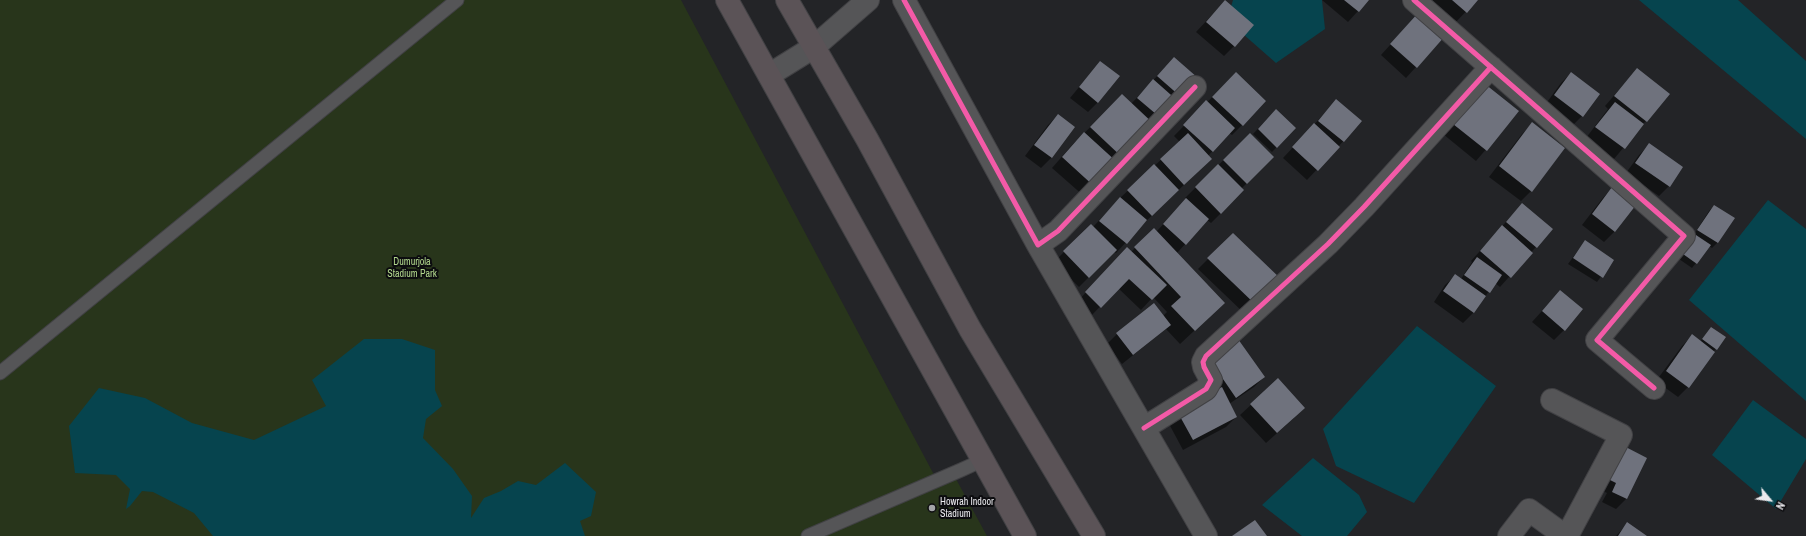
<!DOCTYPE html>
<style>
body{margin:0}
#map{position:relative;width:1806px;height:536px;overflow:hidden;background:#232427;font-family:"Archivo Narrow",sans-serif}
canvas{display:block}
.north{position:absolute;left:1750px;top:480px;width:40px;height:40px;-webkit-text-stroke:3px #0c0c0f;paint-order:stroke;rotate:119deg;font-size:11px;font-weight:700;line-height:16px;text-align:center;color:#eaeaee}
.north::after{content:'';display:block;margin:auto;width:14px;height:18px;background:#eaeaee;clip-path:polygon(50% 0,100% 100%,50% 72%,0 100%)}
</style>
<div id="map">
<canvas width="1806" height="536"></canvas>
<div class="north">N</div>
</div>
<script>
const ctx = document.querySelector('canvas').getContext('2d');
ctx.lineJoin = 'round';
function fillPath(path, color) {
  ctx.fillStyle = color;
  ctx.fill(path, 'evenodd');
}
function shape(rows) {
  const path = new Path2D();
  for (const r of rows) {
    path.moveTo(r[0], r[1]);
    for (let i = 2; i < r.length; i += 2) path.lineTo(r[i], r[i + 1]);
  }
  return path;
}
function trace(path, color, width, dash) {
  ctx.strokeStyle = color;
  ctx.lineWidth = width;
  ctx.lineCap = dash ? 'butt' : 'round';
  ctx.setLineDash(dash || []);
  ctx.stroke(path);
}
function drawText(font, color, halo, rows, align = 'center') {
  ctx.font = font + ' "Archivo Narrow",sans-serif';
  ctx.lineWidth = 4;
  ctx.setLineDash([]);
  ctx.textBaseline = 'middle';
  ctx.strokeStyle = halo;
  ctx.fillStyle = color;
  for (const [text, x, y, turn = 0] of rows) {
    ctx.save();
    ctx.translate(x, y);
    ctx.rotate((+turn || 0) * Math.PI / 180);
    ctx.textAlign = isNaN(turn) ? turn : align;
    if (halo) ctx.strokeText(text, 0, 0);
    ctx.fillText(text, 0, 0);
    ctx.restore();
  }
}
const green = shape([
 [0,0,681,0,940,486,956,479,987,536,0,536]
]);
const water = shape([
 [1233,0,1322,0,1325,29,1276,63,1227,20],
 [1639,0,1738,0,1806,61,1806,139],
 [1768,200,1806,229,1806,401,1689,300],
 [1417,326,1496,386,1414,503,1336,466,1323,429],
 [364,339,402,339,435,350,435,390,442,406,426,419,423,438,453,469,472,496,471,518,484,498,501,491,518,481,536,485,565,463,596,492,591,516,580,521,585,536,213,536,194,513,153,492,142,491,130,506,126,509,130,489,116,475,75,473,69,426,99,388,145,398,192,423,254,440,326,406,312,380],
 [1753,400,1806,439,1806,459,1776,509,1712,455],
 [1313,458,1359,495,1367,512,1347,536,1302,536,1262,505]
]);
const shadow = shape([
 [1322,0,1368,0,1348,22],
 [1432,0,1477,0,1456,22],
 [1225,1,1234,46,1224,56,1196,32],
 [1409,24,1444,36,1406,78,1381,55],
 [1174,58,1196,78,1085,197,1052,168,1073,144,1112,106,1131,104],
 [1100,62,1098,102,1088,112,1070,98],
 [1637,69,1668,94,1614,159,1586,138,1608,109,1605,106],
 [1571,73,1582,116,1572,126,1545,105,1561,83],
 [1226,83,1242,125,1232,135,1229,133,1208,156,1211,159,1141,226,1116,253,1114,252,1079,287,1054,262,1091,225,1093,227,1120,198,1180,142,1174,136],
 [1475,95,1518,112,1476,161,1443,134],
 [1336,101,1361,121,1338,147,1307,180,1283,158],
 [1058,115,1074,127,1051,158,1041,168,1025,156,1048,125],
 [1271,115,1295,128,1272,152,1253,134],
 [1532,124,1531,191,1521,201,1489,177,1522,134],
 [1250,134,1273,157,1241,189,1221,213,1211,223,1207,220,1177,253,1209,317,1180,344,1166,329,1122,364,1107,344,1117,334,1163,316,1167,312,1153,297,1141,310,1118,288,1090,317,1076,303,1117,259,1131,252,1154,229,1156,232,1187,199,1185,198],
 [1649,145,1669,186,1659,196,1626,173,1639,155],
 [1612,188,1634,206,1614,232,1604,242,1582,225,1602,199],
 [1522,204,1552,229,1500,287,1495,283,1473,313,1463,323,1434,302,1445,285,1456,275,1461,279,1472,262,1471,261],
 [1714,206,1733,218,1717,243,1712,248,1709,246,1692,268,1679,259,1695,237,1693,236,1709,211],
 [1233,234,1281,280,1246,315,1198,269],
 [1585,241,1613,260,1597,282,1568,264],
 [1560,291,1564,330,1554,340,1532,322],
 [1711,328,1724,337,1688,387,1678,397,1656,381,1682,346,1692,336,1700,342],
 [1200,371,1264,377,1254,387,1229,404,1236,417,1226,427,1183,450,1168,422,1215,392],
 [1278,380,1294,418,1266,443,1240,415],
 [1646,458,1626,499,1616,509,1602,502,1607,493,1593,486],
 [1627,524,1645,536,1616,536]
]);
const building = shape([
 [1225,0,1254,25,1235,47,1206,22],
 [1344,0,1369,0,1359,12],
 [1452,0,1478,0,1467,13],
 [1419,12,1445,36,1417,68,1390,44],
 [1174,57,1198,78,1181,97,1157,76],
 [1100,61,1120,76,1098,103,1079,87],
 [1637,68,1670,94,1647,122,1614,96],
 [1236,72,1266,101,1243,126,1212,97],
 [1571,72,1600,94,1583,117,1554,95],
 [1153,79,1179,102,1163,120,1137,98],
 [1485,84,1519,111,1487,151,1453,124],
 [1122,94,1156,126,1124,159,1090,127],
 [1336,99,1362,121,1344,142,1318,121],
 [1206,100,1235,128,1213,152,1183,125],
 [1615,102,1644,124,1625,149,1595,127],
 [1276,109,1296,128,1277,148,1258,129],
 [1058,114,1075,127,1052,158,1034,145],
 [1532,122,1565,148,1532,192,1499,166],
 [1314,123,1340,147,1318,171,1292,147],
 [1084,132,1118,163,1096,188,1062,157],
 [1188,133,1212,159,1184,185,1160,159],
 [1250,133,1274,157,1247,184,1223,160],
 [1649,143,1683,167,1670,187,1635,163],
 [1154,164,1179,190,1152,216,1127,190],
 [1218,164,1244,190,1221,214,1195,187],
 [1612,187,1636,205,1615,232,1592,214],
 [1120,197,1147,220,1127,244,1099,221],
 [1186,198,1209,219,1186,245,1163,224],
 [1522,203,1553,229,1537,248,1506,222],
 [1714,205,1735,218,1718,243,1697,230],
 [1091,224,1117,250,1089,278,1063,251],
 [1502,225,1533,253,1511,278,1480,251],
 [1154,228,1225,303,1195,331,1171,306,1181,297,1134,247],
 [1233,233,1282,280,1257,306,1207,258],
 [1696,235,1711,245,1697,264,1683,254],
 [1585,240,1614,260,1603,278,1573,258],
 [1127,247,1167,285,1152,300,1129,279,1101,308,1085,292],
 [1477,257,1502,275,1490,293,1464,275],
 [1455,274,1486,296,1474,313,1443,291],
 [1560,290,1583,309,1565,331,1542,311],
 [1154,303,1171,325,1133,355,1116,333],
 [1711,327,1726,337,1717,350,1702,339],
 [1692,334,1715,352,1689,388,1666,371],
 [1238,339,1265,377,1236,398,1210,360],
 [1278,378,1305,408,1277,433,1250,404],
 [1222,387,1237,417,1193,440,1177,411],
 [1618,443,1647,458,1627,499,1612,492,1616,483,1602,476],
 [1255,520,1267,536,1232,536],
 [1627,522,1647,536,1618,536]
]);
const service = shape([
 [0,373,457,0],
 [808,536,961,470,983,460]
]);
const minor = shape([
 [904,0,1038,245,1058,231,1195,87],
 [1414,0,1684,236,1597,340,1654,388],
 [769,75,814,47,868,0],
 [1038,245,1206,536],
 [1552,400,1621,435,1567,536],
 [1144,428,1206,389,1211,380,1204,367,1203,362,1206,356,1328,244,1364,207,1491,67],
 [1509,536,1529,510,1565,536]
]);
const primary = shape([
 [727,0,1025,536],
 [787,0,867,139,970,329,1094,536]
]);
const cycleway = shape([
 [904,0,1038,245,1058,231,1195,87],
 [1414,0,1684,236,1597,340,1654,388],
 [1144,428,1206,389,1211,380,1204,367,1203,362,1206,356,1328,244,1364,207,1491,67]
]);
const markers = [
 [932,508,4,"#a4a5a8"]
];
const parkNames = [
 ["Dumurjola",412,262],
 ["Stadium Park",412,274]
];
const poiNames = [
 ["Howrah Indoor",940,502],
 ["Stadium",940,514]
];
fillPath(green, '#28351b');
fillPath(water, '#06444e');
fillPath(shadow, '#0007');
fillPath(building, '#6f727d');
trace(service, '#414144', 15);
trace(minor, '#414144', 24);
trace(primary, '#414144', 24);
trace(service, '#555557', 13);
trace(minor, '#555557', 22);
trace(primary, '#5b5357', 22);
trace(cycleway, '#f35aa7', 5);
for (const [x, y, r, color] of markers) {
  const dot = new Path2D();
  dot.arc(x, y, r, 0, 2 * Math.PI);
  ctx.fillStyle = color;
  ctx.fill(dot);
  trace(dot, '#0c0c0f', 1.5);
}
drawText('10px', '#b3d98e', '#0c0c0f', parkNames);
drawText('10px', '#eaeaee', '#0c0c0f', poiNames, 'left');
</script>
